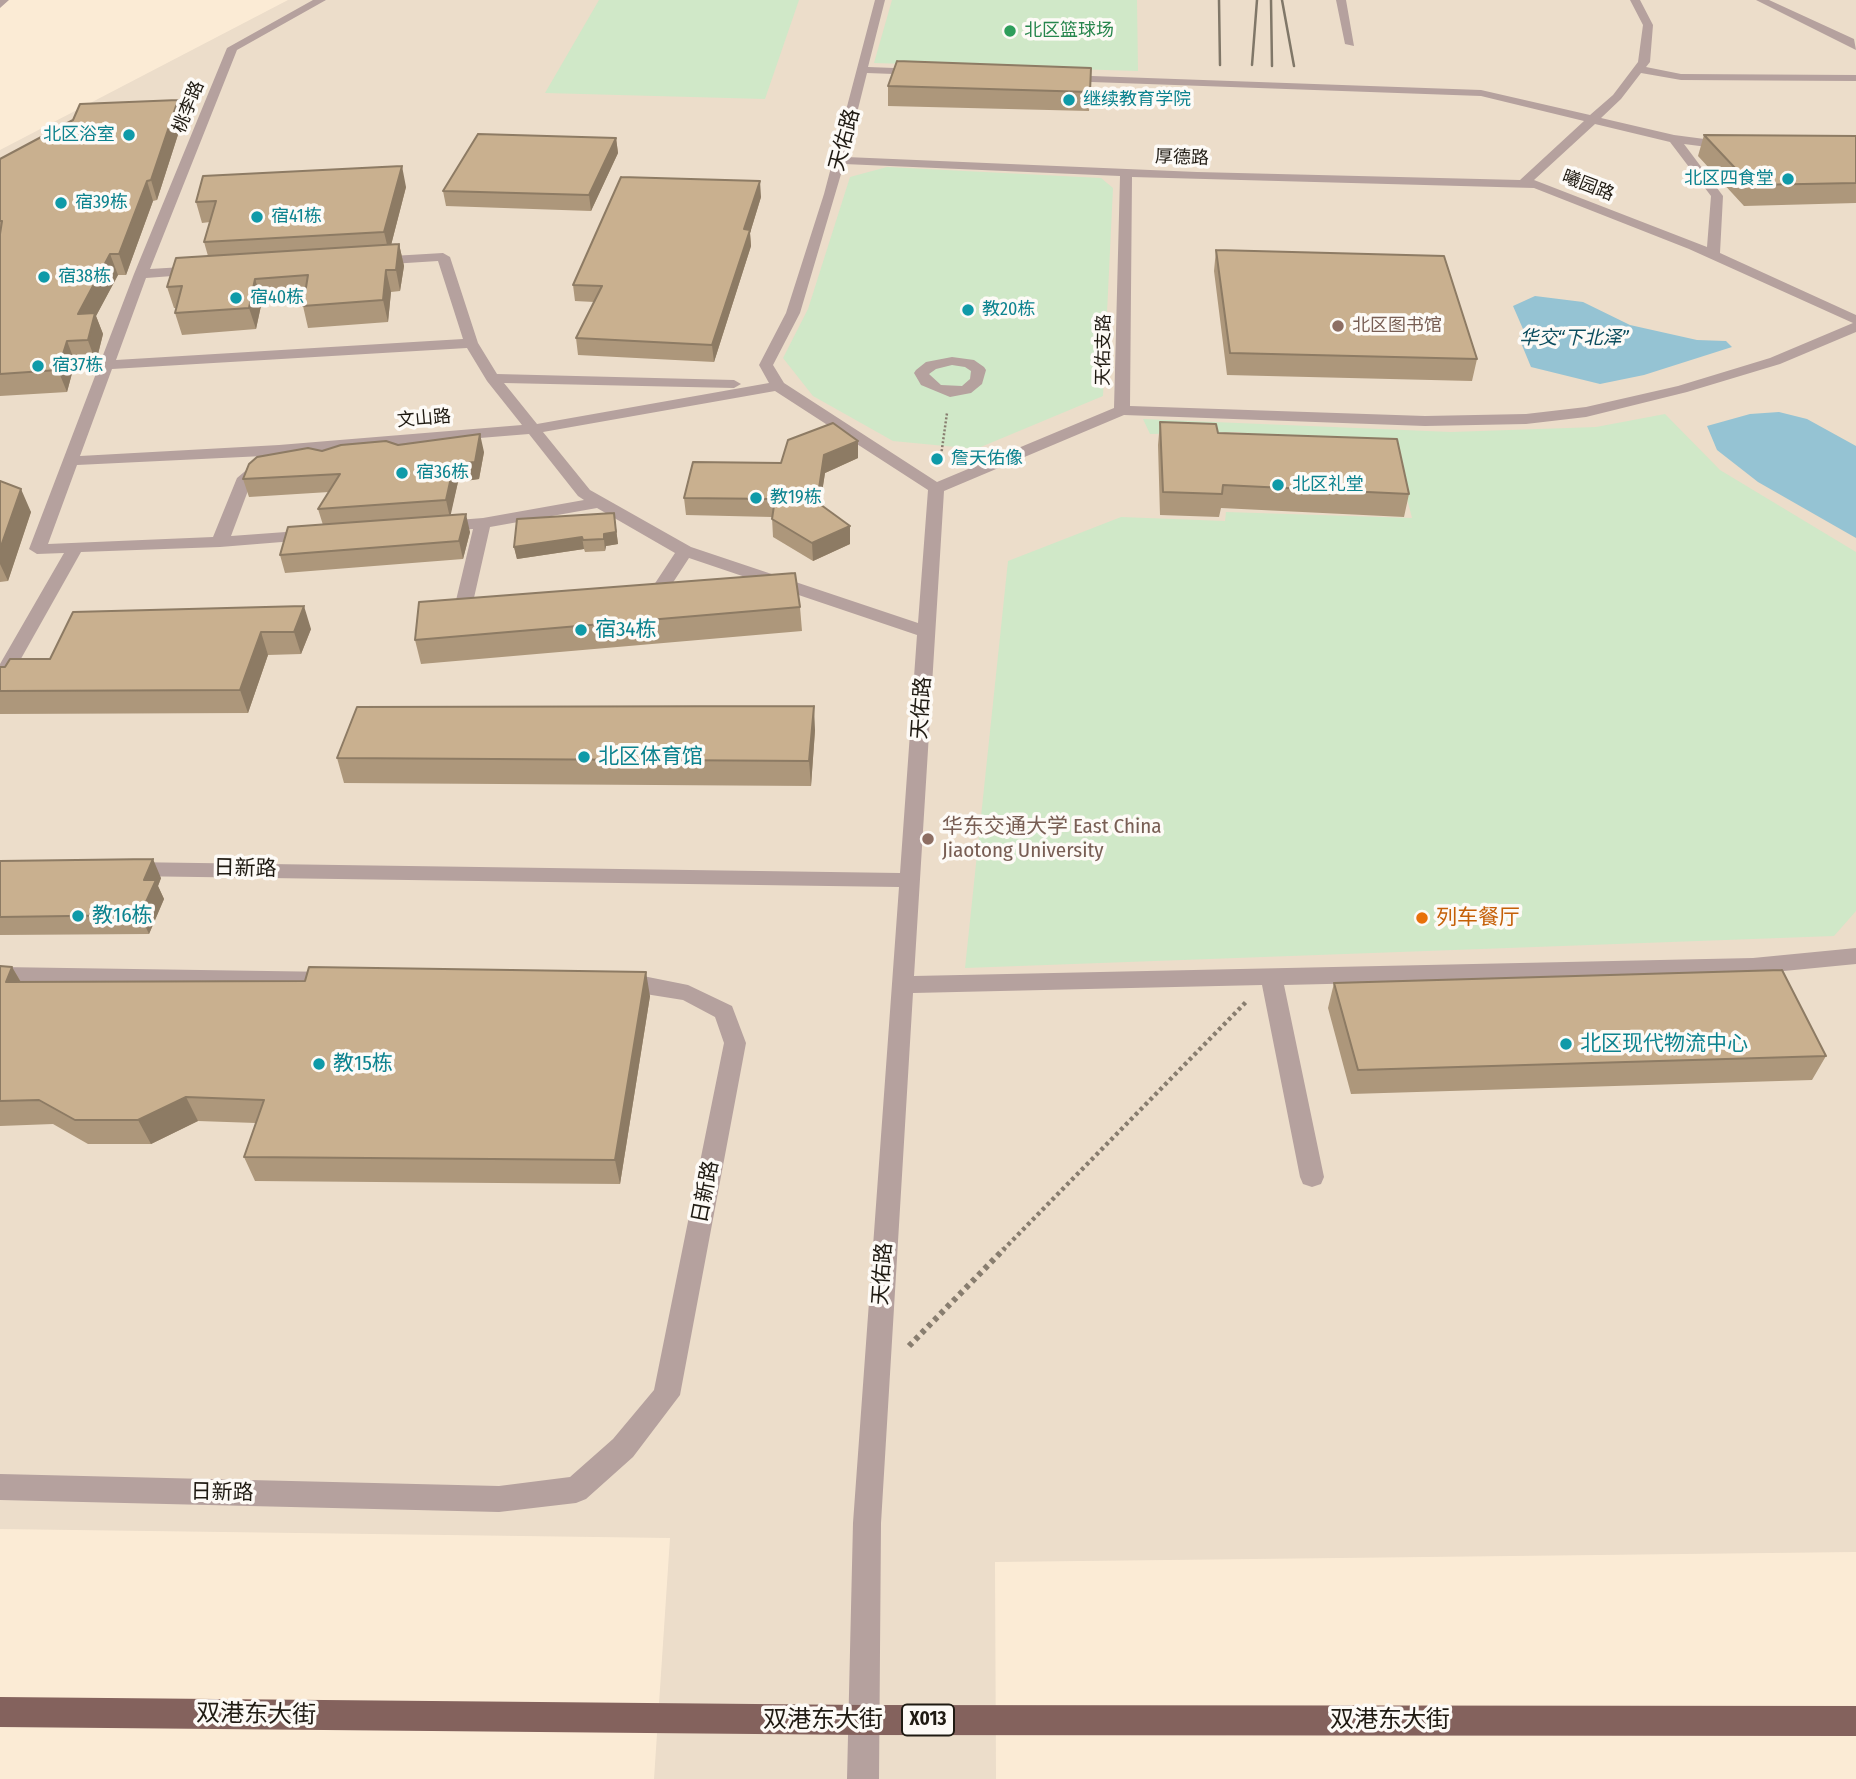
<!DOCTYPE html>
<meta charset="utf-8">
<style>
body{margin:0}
canvas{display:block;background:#fbebd5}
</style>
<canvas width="1856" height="1779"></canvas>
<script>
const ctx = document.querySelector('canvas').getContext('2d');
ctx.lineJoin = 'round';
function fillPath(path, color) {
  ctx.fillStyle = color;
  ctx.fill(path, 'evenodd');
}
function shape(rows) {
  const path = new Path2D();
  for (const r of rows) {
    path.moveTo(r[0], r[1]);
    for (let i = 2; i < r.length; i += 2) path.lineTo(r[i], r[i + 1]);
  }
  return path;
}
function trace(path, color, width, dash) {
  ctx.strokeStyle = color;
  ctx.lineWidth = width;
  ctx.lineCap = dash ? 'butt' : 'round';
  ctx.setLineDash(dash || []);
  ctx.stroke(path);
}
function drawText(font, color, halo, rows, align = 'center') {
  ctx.font = font + ' "Fira Sans Condensed","Noto Sans SC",sans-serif';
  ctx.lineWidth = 7;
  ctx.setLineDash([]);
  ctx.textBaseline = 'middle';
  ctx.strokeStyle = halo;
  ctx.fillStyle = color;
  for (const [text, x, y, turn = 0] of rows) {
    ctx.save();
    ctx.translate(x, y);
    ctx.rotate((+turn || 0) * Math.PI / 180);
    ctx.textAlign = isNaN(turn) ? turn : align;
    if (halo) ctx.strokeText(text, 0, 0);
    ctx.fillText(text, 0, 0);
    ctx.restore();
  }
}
const education = shape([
 [288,0,1856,0,1856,1552,995,1562,996,1779,654,1779,670,1538,0,1529,0,150]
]);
const green = shape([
 [599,0,799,0,765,99,545,93],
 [892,0,1137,0,1138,71,874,63],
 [887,167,1101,178,1113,188,1103,396,976,449,893,441,813,396,783,358,808,309,850,177],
 [1665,414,1720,470,1856,552,1856,911,1834,936,965,968,1008,561,1121,517,1225,521,1226,512,1412,518,1397,459,1238,451,1240,432,1150,434,1143,419,1451,432,1596,427]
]);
const water = shape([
 [1535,296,1583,302,1630,325,1697,340,1726,341,1732,347,1644,375,1600,384,1531,367,1519,338,1523,329,1513,306],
 [1779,412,1807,419,1856,446,1856,538,1758,482,1717,450,1707,426,1750,414]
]);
const pathFar2 = shape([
 [940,463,947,413]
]);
const pathFar1 = shape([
 [1003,1250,1246,1002]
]);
const path = shape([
 [909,1346,1004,1249]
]);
const minor = shape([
 [0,0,9,0,0,8,0,0],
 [313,0,326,0,237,50,150,269,199,266,206,270,199,274,146,278,116,360,463,339,438,261,375,265,368,261,375,257,443,253,450,257,478,343,497,374,734,380,741,384,734,388,504,383,537,424,769,383,759,365,786,313,824,194,875,0,885,0,868,67,920,69,926,72,920,75,867,73,846,157,1197,172,1520,180,1584,121,1481,96,1064,81,1058,78,1064,75,1481,90,1590,115,1613,95,1638,62,1643,25,1630,0,1640,0,1653,25,1650,62,1646,67,1681,74,1856,75,1856,81,1681,80,1641,73,1621,99,1601,118,1674,135,1735,143,1735,149,1731,150,1684,144,1723,196,1720,253,1856,315,1856,332,1780,364,1687,392,1586,417,1526,424,1425,426,1124,415,944,491,914,976,1753,958,1856,948,1856,964,1753,974,1284,985,1324,1177,1321,1184,1312,1187,1303,1184,1300,1177,1262,985,913,993,881,1523,879,1779,847,1779,853,1523,899,887,128,876,121,874,118,869,121,864,128,862,900,873,917,635,689,558,659,604,647,604,644,600,675,553,597,508,490,527,471,611,479,616,470,621,455,621,452,617,473,529,439,531,431,526,433,522,483,518,584,500,578,496,529,434,283,454,252,480,231,536,313,530,321,535,319,539,220,547,81,552,9,680,0,686,0,664,64,553,37,554,29,549,134,274,227,48,313,0],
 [1595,124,1670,142,1711,196,1707,247,1534,180,1595,124],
 [844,164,1120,176,1114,408,937,482,784,383,773,365,800,313,844,164],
 [1132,177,1534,188,1689,249,1853,323,1770,358,1678,386,1586,407,1526,414,1425,416,1130,406,1132,177],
 [467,348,487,381,522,425,279,445,80,456,112,369,467,348],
 [775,391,928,490,918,623,691,547,590,490,543,432,775,391],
 [263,456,237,478,213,537,48,544,77,465,263,456],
 [1336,0,1346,0,1354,46,1345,44,1336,0],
 [1756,0,1769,0,1854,39,1856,50,1756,0],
 [952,357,974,360,984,367,986,370,982,384,971,393,950,397,921,385,914,373,916,370,926,362,952,357],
 [952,365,965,367,971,371,970,379,962,386,941,385,929,374,936,369,952,365],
 [0,967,334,972,342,974,345,980,342,986,334,988,0,983,0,967],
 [622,975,643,976,688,985,732,1006,746,1043,680,1395,633,1457,586,1499,576,1503,499,1512,0,1500,0,1474,499,1486,570,1477,613,1439,654,1390,724,1043,715,1017,683,1000,614,989,611,983,614,977,622,975]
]);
const major = shape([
 [0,1697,863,1705,1856,1706,1856,1736,863,1735,0,1727,0,1697]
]);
const rail = shape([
 [1219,0,1220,65],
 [1271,0,1272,66],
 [1282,0,1294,66],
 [1252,65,1257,0]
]);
const wall = shape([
 [1091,68,1089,111,888,106,888,86],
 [178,100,183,119,157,200,153,201,126,275,118,275,96,316,103,334,96,362,75,362,67,392,0,396,0,159],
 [1704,135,1856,136,1856,203,1744,206,1698,156],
 [616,138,618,153,591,211,446,206,443,191],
 [406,187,391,245,399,244,404,266,400,291,391,292,388,322,308,328,303,306,304,298,262,301,256,329,182,335,175,313,176,308,174,308,167,287,208,256,204,242,210,222,202,223,196,202],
 [761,197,750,233,751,246,714,362,578,355,576,338,594,302,575,301,573,285],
 [1216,250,1477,359,1472,381,1227,375,1214,271],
 [1160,422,1218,433,1409,494,1404,517,1221,508,1219,517,1160,515,1158,445],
 [398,445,484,452,479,479,458,482,450,515,470,532,463,559,285,573,280,555,323,525,318,509,329,492,249,497,243,479,322,451],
 [858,458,825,473,820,504,850,544,813,561,773,537,772,517,686,515,684,498,781,463],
 [0,481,31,512,8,581,0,582],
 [614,513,618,544,606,546,605,551,585,552,584,549,517,559,514,547],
 [800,607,802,631,421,664,415,640],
 [73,612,311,629,301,654,268,655,248,713,0,714,0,667,50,659],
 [815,730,811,786,344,783,337,758],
 [0,861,161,878,158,886,164,899,149,934,0,935],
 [0,966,12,967,21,982,650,996,620,1184,255,1181,244,1157,256,1123,198,1121,151,1144,88,1144,53,1124,0,1126],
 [1334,983,1826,1056,1812,1080,1351,1094,1328,1008]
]);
const shadedWall = shape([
 [178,100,183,119,157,200,151,180],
 [616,138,618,153,591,211,589,195],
 [402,166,406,187,389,253,384,232],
 [147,181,153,201,126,275,119,254],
 [760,181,761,197,750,233,751,246,714,362,712,345,744,229],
 [399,244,404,266,400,291,396,270],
 [110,254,118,275,96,316,103,334,96,362,78,314],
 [386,270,391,292,388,322,383,300],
 [255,279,262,301,256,329,249,308],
 [67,341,75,362,67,392,58,370],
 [480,434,484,452,479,479,458,482,450,518,446,500,454,464],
 [858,441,858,458,825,473,818,519,817,502,824,455],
 [21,489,31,512,8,581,0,564,0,549],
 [614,513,618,544,606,546,605,551,604,539,604,534],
 [466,514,470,532,463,559,459,541],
 [850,526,850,544,813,561,812,543],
 [582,537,584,549,517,559,514,547],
 [304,606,311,629,301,654,294,632],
 [261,632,268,655,248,713,240,690],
 [814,706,815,730,811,786,809,761],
 [153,859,161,878,158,886,164,899,149,934,140,915,144,880],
 [12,967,26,991,6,982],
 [646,972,650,996,620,1184,615,1160],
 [186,1097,198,1121,151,1144,138,1120]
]);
const building = shape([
 [897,61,1091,68,1090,92,888,86,897,61],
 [178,100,151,180,147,181,119,254,110,254,78,314,95,313,88,340,67,341,58,370,0,374,0,234,2,221,0,221,0,159,73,120,80,104,178,100],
 [478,134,616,138,589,195,443,191,478,134],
 [1704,135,1856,136,1856,183,1751,185,1704,135],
 [402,166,384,232,204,242,216,201,196,202,203,176,402,166],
 [621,177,760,181,744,229,750,230,712,345,576,338,602,286,573,285,621,177],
 [399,244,396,270,386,270,383,300,303,306,308,275,255,279,249,308,175,313,182,286,167,287,176,258,399,244],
 [1216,250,1444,256,1477,359,1230,353,1216,250],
 [1160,422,1216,424,1218,433,1397,439,1409,494,1223,485,1222,494,1163,492,1160,422],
 [833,423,858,441,824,455,817,502,850,526,812,543,772,519,775,499,684,498,693,462,781,463,788,440,833,423],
 [480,434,475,462,454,464,446,500,318,509,340,474,243,479,249,464,257,457,308,448,322,451,341,445,386,441,398,445,480,434],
 [0,481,21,489,0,549,0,481],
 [614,513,616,532,604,534,604,539,583,540,582,537,514,547,517,519,614,513],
 [466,514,459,541,280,555,288,527,466,514],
 [795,573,800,607,415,640,419,602,795,573],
 [304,606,294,632,261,632,240,690,0,691,0,667,5,667,10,659,50,659,73,612,304,606],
 [814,706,809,761,337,758,357,707,814,706],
 [153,859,144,880,156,880,140,915,0,917,0,861,153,859],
 [0,966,12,967,6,982,305,981,309,967,646,972,615,1160,244,1157,264,1100,186,1097,138,1120,75,1120,39,1100,0,1101,0,966],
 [1782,970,1826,1056,1358,1070,1334,983,1782,970]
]);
const markers = [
 [1010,31,7,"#2e9e5b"],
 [1069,100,7,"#0f9aa8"],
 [129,135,7,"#0f9aa8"],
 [1788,179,7,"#0f9aa8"],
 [61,203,7,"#0f9aa8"],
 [257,217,7,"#0f9aa8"],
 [44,277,7,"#0f9aa8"],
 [236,298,7,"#0f9aa8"],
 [968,310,7,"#0f9aa8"],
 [1338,326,7,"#8d6e63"],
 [38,366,7,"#0f9aa8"],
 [937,459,7,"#0f9aa8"],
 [402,473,7,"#0f9aa8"],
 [1278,485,7,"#0f9aa8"],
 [756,498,7,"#0f9aa8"],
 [581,630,7,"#0f9aa8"],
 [584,757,7,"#0f9aa8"],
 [928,839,7,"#8d6e63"],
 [78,916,7,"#0f9aa8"],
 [1422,918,7,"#e8710a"],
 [1566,1044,7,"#0f9aa8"],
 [319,1064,7,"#0f9aa8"]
];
const farLeisurenames = [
 ["北区篮球场",1024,31]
];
const farCulturenames = [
 ["继续教育学院",1083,100],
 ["北区浴室",115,135,"right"],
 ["北区四食堂",1774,179,"right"],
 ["宿39栋",75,203],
 ["宿41栋",271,217],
 ["宿38栋",58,277],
 ["宿40栋",250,298],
 ["教20栋",982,310],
 ["宿37栋",52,366],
 ["詹天佑像",951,459],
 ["宿36栋",416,473],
 ["北区礼堂",1292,485],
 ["教19栋",770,498]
];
const farStreetnames = [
 ["桃李路",189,107,-68],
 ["厚德路",1182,158,2],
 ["曦园路",1588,186,21],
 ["天佑支路",1104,350,-89],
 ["文山路",424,419,-5]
];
const farEducationnames = [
 ["北区图书馆",1352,326]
];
const farWaternames = [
 ["华交“下北泽”",1574,339]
];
const shields = [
 [928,1720,52]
];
const shieldNames = [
 ["X013",928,1720]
];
const streetNames = [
 ["天佑路",845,140,-75],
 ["天佑路",922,708,-86],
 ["日新路",245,869,1],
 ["日新路",706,1192,-79],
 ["天佑路",883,1274,-86],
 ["日新路",222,1493,1]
];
const cultureNames = [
 ["宿34栋",595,630],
 ["北区体育馆",598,757],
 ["教16栋",92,916],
 ["北区现代物流中心",1580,1044],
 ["教15栋",333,1064]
];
const educationNames = [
 ["华东交通大学 East China",942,827],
 ["Jiaotong University",942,851]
];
const foodNames = [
 ["列车餐厅",1436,918]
];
const nearStreetnames = [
 ["双港东大街",256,1715,1],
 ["双港东大街",823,1720],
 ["双港东大街",1390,1720]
];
fillPath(education, '#ecddca');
fillPath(green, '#d0e8c8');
fillPath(water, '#95c3d3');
trace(pathFar2, '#887d6f', 2.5, [2, 2]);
trace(pathFar1, '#887d6f', 4.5, [3.5, 3.5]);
trace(path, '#887d6f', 6, [4.5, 4.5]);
fillPath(minor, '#b5a19e');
fillPath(major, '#84625d');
trace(rail, '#807768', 2.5);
fillPath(wall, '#ad977b');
fillPath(shadedWall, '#8d7b64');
fillPath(building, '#c9b08f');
trace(building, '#8d7b64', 2);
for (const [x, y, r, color] of markers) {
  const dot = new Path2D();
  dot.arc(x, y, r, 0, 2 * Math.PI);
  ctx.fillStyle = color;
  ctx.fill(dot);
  trace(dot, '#fdfaf6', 2.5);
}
drawText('18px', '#27864d', '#fdfaf6', farLeisurenames, 'left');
drawText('18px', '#0d838f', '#fdfaf6', farCulturenames, 'left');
drawText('18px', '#1f1a12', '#fdfaf6', farStreetnames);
drawText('18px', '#785e54', '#fdfaf6', farEducationnames, 'left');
drawText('italic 19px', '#0d4e5f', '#fdfaf6', farWaternames);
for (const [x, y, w] of shields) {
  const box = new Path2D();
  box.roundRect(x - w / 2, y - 15.5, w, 31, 5);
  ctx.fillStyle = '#fdfaf6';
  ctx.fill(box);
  trace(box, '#1f1a12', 2);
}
drawText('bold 19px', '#1f1a12', null, shieldNames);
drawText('21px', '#1f1a12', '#fdfaf6', streetNames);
drawText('21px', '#0d838f', '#fdfaf6', cultureNames, 'left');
drawText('21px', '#785e54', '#fdfaf6', educationNames, 'left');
drawText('21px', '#c56008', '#fdfaf6', foodNames, 'left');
drawText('24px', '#1f1a12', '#fdfaf6', nearStreetnames);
</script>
